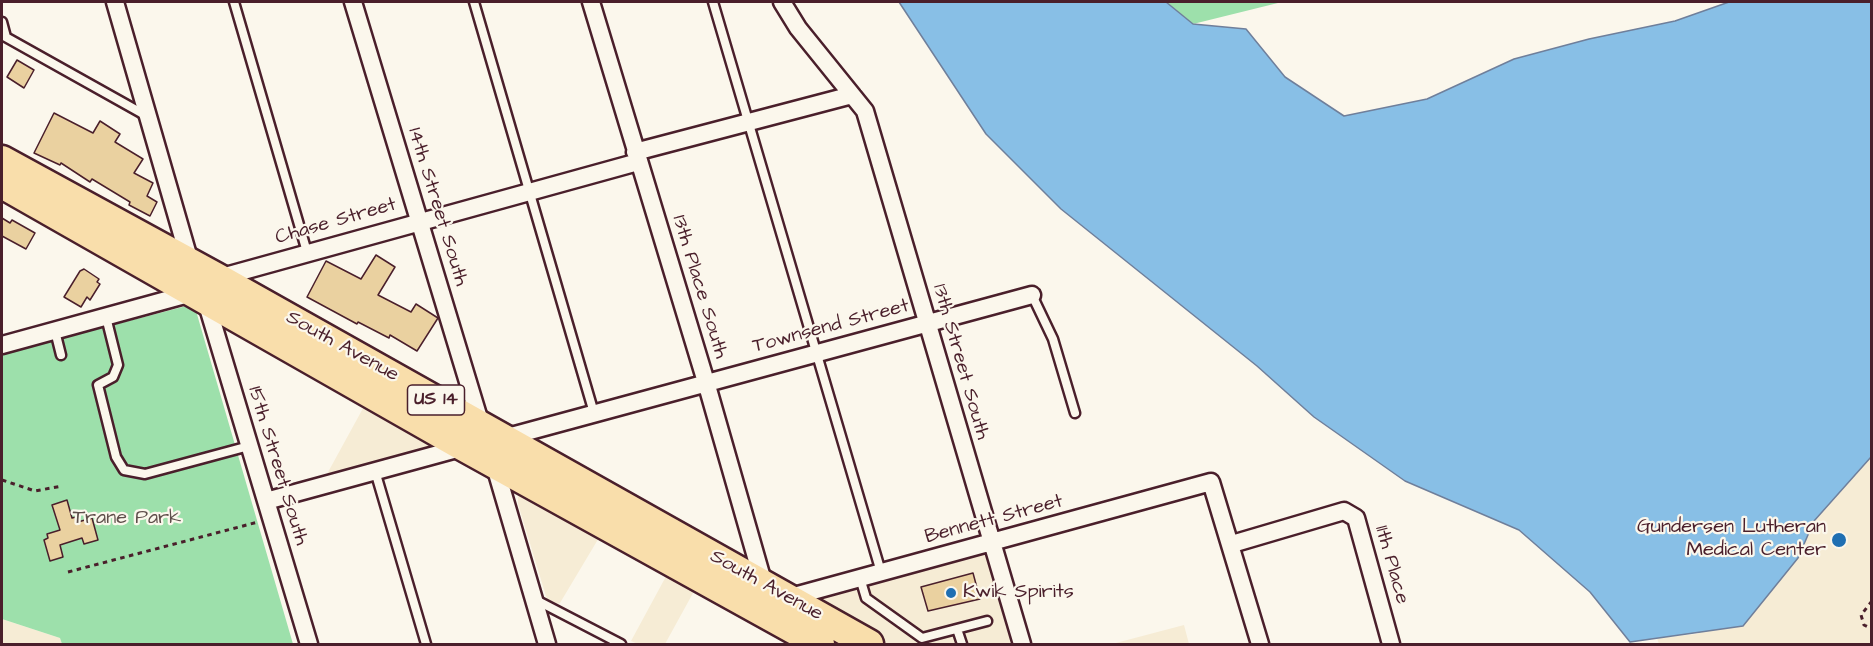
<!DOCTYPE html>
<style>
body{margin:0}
#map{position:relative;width:1873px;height:646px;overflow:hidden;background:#fbf7ec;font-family:"Architects Daughter",sans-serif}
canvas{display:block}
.frame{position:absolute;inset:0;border:3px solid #4a1f2b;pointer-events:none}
</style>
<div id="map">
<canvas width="1873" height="646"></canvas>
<div class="frame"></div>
</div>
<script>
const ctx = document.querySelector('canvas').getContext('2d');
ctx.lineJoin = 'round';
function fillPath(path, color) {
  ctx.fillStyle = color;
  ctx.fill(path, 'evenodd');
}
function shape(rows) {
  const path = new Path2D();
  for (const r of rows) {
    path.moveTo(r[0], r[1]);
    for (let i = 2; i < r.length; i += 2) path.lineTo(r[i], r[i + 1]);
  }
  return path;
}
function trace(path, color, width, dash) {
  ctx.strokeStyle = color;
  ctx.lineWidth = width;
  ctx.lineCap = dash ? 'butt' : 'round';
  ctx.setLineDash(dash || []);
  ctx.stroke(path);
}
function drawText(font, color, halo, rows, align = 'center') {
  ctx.font = font + ' "Architects Daughter",sans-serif';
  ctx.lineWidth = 4.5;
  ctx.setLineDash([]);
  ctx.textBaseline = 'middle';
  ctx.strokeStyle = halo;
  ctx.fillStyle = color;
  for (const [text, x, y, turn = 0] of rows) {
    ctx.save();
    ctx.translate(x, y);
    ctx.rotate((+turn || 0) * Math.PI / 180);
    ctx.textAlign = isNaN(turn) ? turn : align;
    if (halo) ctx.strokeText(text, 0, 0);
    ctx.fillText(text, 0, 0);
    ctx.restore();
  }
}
const built = shape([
 [367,401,432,443,428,448,327,474],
 [1871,457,1871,644,1659,644,1657,638,1697,634,1798,558,1814,521],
 [523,491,603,531,560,603,549,606,518,504,518,497],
 [991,542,1022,644,785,644,772,601],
 [670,569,698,584,665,644,638,644,631,641],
 [2,619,60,638,62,644,2,644],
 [1184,625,1189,644,1112,644]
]);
const green = shape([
 [1166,2,1282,2,1193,24],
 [194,304,293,644,62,644,60,638,2,619,2,354]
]);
const water = shape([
 [899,2,1166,2,1193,24,1246,29,1285,77,1344,116,1427,99,1514,59,1589,39,1675,21,1729,2,1871,2,1871,457,1814,521,1798,558,1743,626,1630,642,1590,592,1519,530,1405,481,1314,417,1257,366,1061,209,986,134,899,2]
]);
const building = shape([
 [17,60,34,70,24,88,7,77,17,60],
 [54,113,93,133,100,121,120,134,115,142,143,159,134,173,153,183,147,196,157,202,150,216,129,205,130,202,92,179,90,182,61,163,60,165,34,153,54,113],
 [2,218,10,223,12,220,35,233,26,249,2,236,2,218],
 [376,255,395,267,378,295,411,312,416,304,438,318,417,351,390,335,389,338,358,322,357,324,307,297,326,261,361,279,376,255],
 [84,269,99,279,97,282,100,284,90,300,87,297,81,307,64,297,80,271,84,269],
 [67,500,72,518,76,517,78,522,92,518,98,540,84,544,82,538,60,545,63,557,50,561,44,540,48,538,47,534,60,530,52,505,67,500],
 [973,573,980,599,928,611,921,587,973,573]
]);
const path = shape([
 [2,480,35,491,62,486],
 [68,572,258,522],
 [1872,601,1861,615,1864,625,1872,629]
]);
const lane = shape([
 [234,2,307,252],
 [474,2,594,413],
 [713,2,881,572],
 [2,22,6,37],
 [2,35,145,115],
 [1032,295,1053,339,1075,413],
 [106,317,118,365,113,377,98,385,116,457,124,470,145,474,249,446],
 [55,331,61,355],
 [375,471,426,644],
 [860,578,866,598,922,638,987,621],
 [536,600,621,644],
 [957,629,962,644]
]);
const street = shape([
 [115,2,190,262],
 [353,2,481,425],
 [591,2,706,382,764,585],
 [782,2,798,28,865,111,1022,644],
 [635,152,852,95],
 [218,278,638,162],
 [206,301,309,644],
 [2,345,192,293],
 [504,438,1032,295],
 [494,463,547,644],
 [266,501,464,447],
 [1232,544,1344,511,1356,518,1391,644],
 [787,598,1211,482,1260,644]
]);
const highway = shape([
 [2,160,218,278,869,644],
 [2,184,464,447,820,644]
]);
const markers = [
 [1839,540,8,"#1f6fb2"],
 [951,593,6,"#1f6fb2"]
];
const shields = [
 [436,400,57]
];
const shieldNames = [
 ["US 14",436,400]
];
const streetNames = [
 ["14th Street South",437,207,73],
 ["Chase Street",336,222,-16],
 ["13th Place South",699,287,73],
 ["Townsend Street",831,327,-15],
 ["South Avenue",342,347,29],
 ["13th Street South",960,362,74],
 ["15th Street South",277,466,73],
 ["Bennett Street",994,520,-15],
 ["11th Place",1391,565,74],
 ["South Avenue",766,586,29]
];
const parkNames = [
 ["Trane Park",127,519]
];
const poiNames = [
 ["Gundersen Lutheran",1826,528],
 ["Medical Center",1826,551],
 ["Kwik Spirits",963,593,"left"]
];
fillPath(built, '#f6ecd5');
fillPath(green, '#9de0ab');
fillPath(water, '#88bfe6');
trace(water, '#6f7f9b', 1.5);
fillPath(building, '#ead1a0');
trace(building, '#4a1f2b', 1.5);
trace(lane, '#4a1f2b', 13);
trace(street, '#4a1f2b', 21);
trace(highway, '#4a1f2b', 33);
trace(path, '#4a1f2b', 3, [4.5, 4.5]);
trace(lane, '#fbf7ec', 8);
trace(street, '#fbf7ec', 16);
trace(highway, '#f9deab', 28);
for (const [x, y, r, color] of markers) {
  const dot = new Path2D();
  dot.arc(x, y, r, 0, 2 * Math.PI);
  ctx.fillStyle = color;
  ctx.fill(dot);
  trace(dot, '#fbf7ec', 2);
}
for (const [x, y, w] of shields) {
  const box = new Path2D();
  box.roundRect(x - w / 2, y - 15, w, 30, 4.5);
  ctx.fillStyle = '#fbf7ec';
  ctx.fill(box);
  trace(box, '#4a1f2b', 1.5);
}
drawText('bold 18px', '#4a1f2b', null, shieldNames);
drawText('20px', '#4a1f2b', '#fbf7ec', streetNames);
drawText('20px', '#5f4f4b', '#fbf7ec', parkNames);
drawText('20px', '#4a1f2b', '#fbf7ec', poiNames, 'right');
</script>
